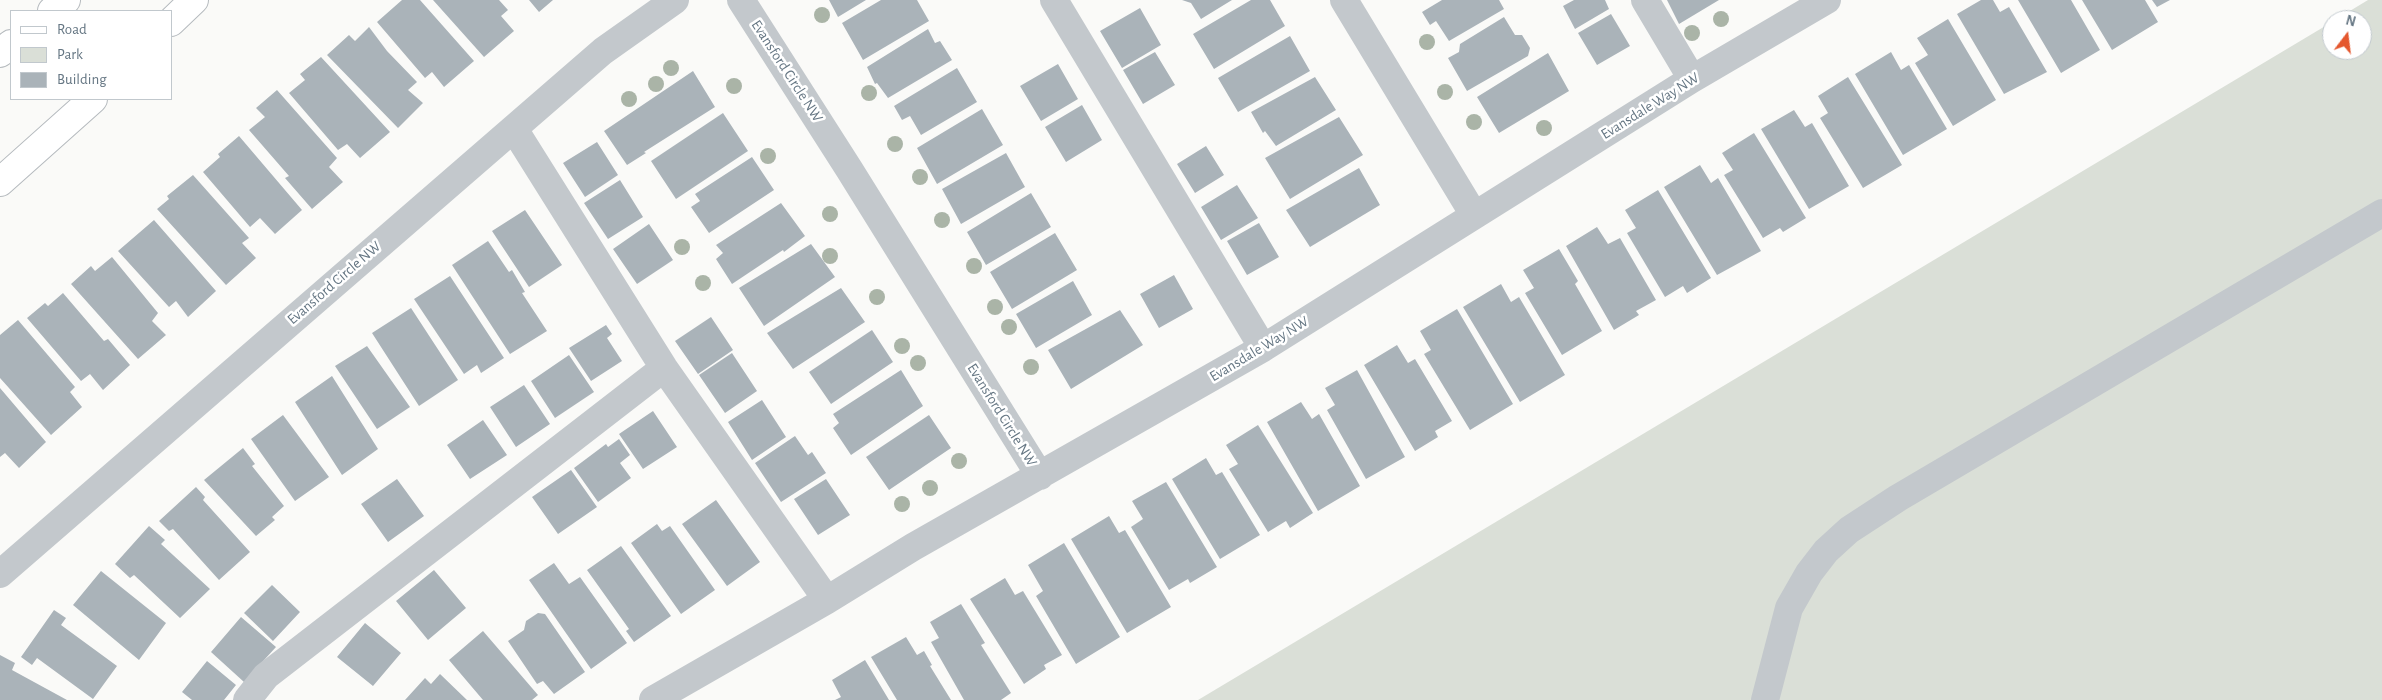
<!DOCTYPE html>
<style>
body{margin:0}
#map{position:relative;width:2382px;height:700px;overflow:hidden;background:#fafaf8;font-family:"Alegreya Sans",sans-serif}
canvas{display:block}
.legend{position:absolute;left:10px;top:10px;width:162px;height:90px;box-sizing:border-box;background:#fff;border:1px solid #c1c8cd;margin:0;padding:6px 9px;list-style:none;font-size:15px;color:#657683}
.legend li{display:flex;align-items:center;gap:10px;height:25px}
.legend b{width:25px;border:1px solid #c1c8cd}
.north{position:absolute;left:2322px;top:10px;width:50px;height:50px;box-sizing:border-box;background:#fff;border:1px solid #c1c8cd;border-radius:50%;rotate:15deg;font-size:14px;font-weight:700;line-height:20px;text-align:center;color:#657683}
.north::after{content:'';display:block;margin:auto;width:18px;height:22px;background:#e4572e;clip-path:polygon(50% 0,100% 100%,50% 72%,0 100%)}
</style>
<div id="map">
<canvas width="2382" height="700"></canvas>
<ul class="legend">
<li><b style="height:6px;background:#fff"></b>Road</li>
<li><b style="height:14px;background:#dadfd7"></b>Park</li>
<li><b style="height:14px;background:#aab3b9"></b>Building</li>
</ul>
<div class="north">N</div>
</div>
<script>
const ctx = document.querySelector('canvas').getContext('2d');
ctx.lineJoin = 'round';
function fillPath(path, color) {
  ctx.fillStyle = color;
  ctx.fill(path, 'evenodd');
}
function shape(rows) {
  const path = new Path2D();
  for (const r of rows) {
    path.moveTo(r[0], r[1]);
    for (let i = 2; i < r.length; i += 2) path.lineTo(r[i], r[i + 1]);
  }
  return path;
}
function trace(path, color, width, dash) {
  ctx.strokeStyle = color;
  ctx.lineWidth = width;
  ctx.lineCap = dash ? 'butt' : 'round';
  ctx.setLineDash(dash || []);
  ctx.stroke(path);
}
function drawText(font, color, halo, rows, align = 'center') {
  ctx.font = font + ' "Alegreya Sans",sans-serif';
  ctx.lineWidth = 5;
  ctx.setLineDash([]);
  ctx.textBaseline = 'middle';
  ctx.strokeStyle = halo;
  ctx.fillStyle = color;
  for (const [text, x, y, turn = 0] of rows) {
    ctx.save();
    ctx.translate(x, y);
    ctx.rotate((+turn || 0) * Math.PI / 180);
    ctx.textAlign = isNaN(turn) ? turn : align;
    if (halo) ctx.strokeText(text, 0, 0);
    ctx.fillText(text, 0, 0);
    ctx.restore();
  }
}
const green = shape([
 [2368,0,2382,0,2382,700,1198,700,2332,22,2332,50,2362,50,2362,20,2335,20]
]);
const building = shape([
 [402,0,420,0,474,61,444,87,432,72,425,78,377,22],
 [433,0,499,0,508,10,501,16,514,31,484,57],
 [529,0,553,0,539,12],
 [829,0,866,0,838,17],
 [881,0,917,0,929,21,863,60,842,23],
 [1182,0,1232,0,1201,19,1191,3],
 [1251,0,1270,0,1285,26,1214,69,1193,34],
 [1442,0,1499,0,1504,9,1449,41,1436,21,1430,25,1422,12],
 [1574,0,1605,0,1609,9,1575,29,1563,6],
 [1667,0,1719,0,1679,24],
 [1981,0,1993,0,2000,12,2009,7,2047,72,2004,94,1957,14],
 [2018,0,2071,0,2100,50,2061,73],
 [2082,0,2145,0,2158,22,2112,50],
 [2152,0,2170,0,2157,7],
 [1140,8,1161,45,1122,68,1100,31],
 [1611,14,1630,46,1597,65,1578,33],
 [1504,17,1515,35,1522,35,1530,48,1528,56,1467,91,1448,58,1459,52,1460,44],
 [1948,19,1996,100,1953,126,1915,63,1928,55,1917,38],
 [369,27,387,51,417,82,408,90,423,103,398,128,327,55,349,35,355,41],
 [928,29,935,43,940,41,952,60,888,98,877,83,875,84,867,67],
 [1290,36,1310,71,1238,112,1218,78],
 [1155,52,1175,85,1143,104,1123,70],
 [1891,52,1901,70,1909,65,1947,129,1903,155,1855,74],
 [1548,53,1569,91,1499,133,1477,97],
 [321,57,390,132,360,158,347,144,338,150,289,93,305,80,300,74],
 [1058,64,1078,99,1041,121,1020,86],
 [957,68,977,102,921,135,910,116,902,120,894,106],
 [693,71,715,107,644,152,646,153,627,165,604,131],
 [1315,77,1336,110,1276,146,1265,131,1263,133,1251,112],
 [1848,77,1902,165,1863,188,1820,118,1828,113,1818,96],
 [277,90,337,158,329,167,343,182,312,209,285,178,289,176,249,130,265,117,256,108],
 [1082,105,1102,140,1066,162,1045,127],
 [982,109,1003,145,937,184,917,148],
 [1794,110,1805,127,1812,123,1849,186,1809,209,1761,129],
 [723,113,748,151,676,199,651,161],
 [1339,117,1363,155,1290,199,1265,158],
 [1754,133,1806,218,1783,232,1780,228,1763,238,1724,175,1733,170,1722,153],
 [239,136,302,210,275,234,260,218,250,227,203,172,220,157,218,154],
 [597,142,618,175,585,197,563,163],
 [1206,146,1224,175,1195,193,1177,164],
 [1006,153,1025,187,961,224,942,189],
 [752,157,774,190,709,233,691,207,700,201,695,194],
 [1700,165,1711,183,1718,178,1761,251,1717,275,1664,187],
 [1359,168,1380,205,1310,247,1286,210],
 [193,175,249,238,242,243,256,258,226,285,157,209,169,199,167,196],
 [620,180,643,217,608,239,584,203],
 [1237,185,1258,218,1221,240,1201,207],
 [1658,190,1711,278,1687,293,1683,286,1665,297,1627,233,1636,228,1625,210],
 [1031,193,1051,227,986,265,967,232],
 [781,203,805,236,784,252,783,250,732,284,716,259,723,253,716,245],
 [525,210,562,265,529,287,492,231],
 [154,220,216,291,188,317,176,301,169,307,118,251],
 [1259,223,1279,257,1247,275,1227,241],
 [649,224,673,260,637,284,613,249],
 [1597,227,1608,244,1620,238,1656,300,1636,311,1639,315,1614,330,1566,246],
 [1055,233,1077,270,1012,309,990,272],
 [488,241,509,272,512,270,525,292,522,293,547,331,510,354,452,265],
 [811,244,835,277,764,326,739,288],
 [1559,249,1578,281,1575,284,1602,331,1562,355,1525,293,1534,288,1523,270],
 [112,257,158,313,152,321,166,335,138,359,71,284,91,266,95,271],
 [1174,275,1193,309,1159,328,1140,294],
 [450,276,504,358,481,373,477,365,464,374,414,299],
 [1073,281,1092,315,1036,348,1016,314],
 [1501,284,1511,302,1519,297,1565,375,1520,402,1463,307],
 [841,288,865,322,793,369,767,333],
 [63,293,104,341,108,339,130,365,103,390,90,374,81,381,27,318,45,303,48,306],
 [411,308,458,380,419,406,372,333],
 [1457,309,1513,404,1470,430,1424,354,1431,350,1420,331],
 [1120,310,1143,345,1071,389,1048,350],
 [711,317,733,350,698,374,675,341],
 [18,320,75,387,70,392,82,407,51,435,0,378,0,335],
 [606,325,612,334,607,338,622,361,591,381,569,348],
 [872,330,893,362,831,404,809,372],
 [1397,345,1408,363,1415,359,1452,421,1435,431,1438,437,1415,451,1364,365],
 [367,346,410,407,377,429,335,366],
 [732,353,757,391,725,413,699,375],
 [569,355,594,392,555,418,531,381],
 [901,370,923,406,851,455,833,428,839,423,833,414],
 [1357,370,1405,457,1366,479,1327,410,1335,405,1325,388],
 [332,376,378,449,342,475,295,402],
 [524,385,550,424,516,447,490,407],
 [0,388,46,442,19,468,5,453,0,457],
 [762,400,786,437,752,460,728,422],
 [1301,402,1312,419,1319,414,1360,486,1318,511,1267,422],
 [653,411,677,447,643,469,619,434],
 [283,415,329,477,295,501,251,439],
 [929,415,951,448,889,490,866,457],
 [483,420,507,455,470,479,447,445],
 [1258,425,1313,513,1290,528,1286,521,1268,532,1229,469,1238,464,1226,445],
 [795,436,808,455,812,452,826,473,781,502,755,463],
 [619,439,630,455,620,463,631,478,598,502,574,468,606,444,608,447],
 [243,448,255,464,252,466,284,506,272,517,275,520,256,536,204,480],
 [1206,458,1216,475,1222,472,1260,535,1220,559,1172,479],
 [571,470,597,507,558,534,532,497],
 [397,479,424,516,388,542,361,504],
 [826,479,850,515,818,535,794,499],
 [1166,482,1217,567,1190,583,1188,579,1169,590,1131,527,1143,519,1132,501],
 [196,487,205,497,203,500,250,552,219,580,173,529,169,531,159,521],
 [716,500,760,562,727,586,682,524],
 [1109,516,1119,533,1125,530,1171,607,1127,633,1071,539],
 [657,524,662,531,670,526,715,590,681,614,631,543],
 [149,526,165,540,161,544,210,589,180,618,134,575,130,578,115,564],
 [1064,543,1120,637,1076,664,1036,596,1043,591,1028,565],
 [621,546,671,616,634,642,626,631,629,629,587,570],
 [554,563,569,584,580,577,627,643,591,669,529,580],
 [434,570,466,608,428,640,396,601],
 [101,571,166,623,139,660,73,605],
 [1005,578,1015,595,1023,591,1062,655,1044,665,1046,669,1024,684,970,599],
 [272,585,300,612,273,641,244,613],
 [961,604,985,643,981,645,1011,693,1001,700,964,700,931,642,939,638,930,622],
 [54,610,66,618,61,625,117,666,93,699,37,658,32,665,21,657],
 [538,613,545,614,585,672,554,694,543,681,537,684,508,641,524,630,526,621],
 [241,617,276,647,244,682,211,652],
 [365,623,401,653,373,686,337,657],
 [483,631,538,695,532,700,483,700,449,660],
 [906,637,917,655,924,651,932,665,930,666,951,700,897,700,871,657],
 [0,655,15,663,12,670,67,700,0,700],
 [865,660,889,700,835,700,841,697,832,680],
 [207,661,236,685,224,700,192,700,182,692],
 [440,674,467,700,405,700,425,678,431,684]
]);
const minor = shape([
 [741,0,849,169,1040,476],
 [1054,0,1263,348],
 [1344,0,1474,215],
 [1645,0,1692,79],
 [514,129,664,368,827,600],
 [0,574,603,51,675,0],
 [247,700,266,676,664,368],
 [653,700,827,600,913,547,1263,348,1692,79,1827,0],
 [1765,700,1789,608,1809,573,1826,551,1849,530,1898,498,2382,213]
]);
const major = shape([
 [52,11,66,0],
 [171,22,194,0],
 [0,53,11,44],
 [0,182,93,99]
]);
const trees = [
 [822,15],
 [1721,19],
 [1692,33],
 [1427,42],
 [671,68],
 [656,84],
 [734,86],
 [1445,92],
 [869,93],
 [629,99],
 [1474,122],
 [1544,128],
 [895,144],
 [768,156],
 [920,177],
 [830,214],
 [942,220],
 [682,247],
 [830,256],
 [974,266],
 [703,283],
 [877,297],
 [995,307],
 [1009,327],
 [902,346],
 [918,363],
 [1031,367],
 [959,461],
 [930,488],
 [902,504]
];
const streetNames = [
 ["Evansford Circle NW",787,71,57],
 ["Evansdale Way NW",1650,106,-32],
 ["Evansford Circle NW",334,283,-41],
 ["Evansdale Way NW",1259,349,-31],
 ["Evansford Circle NW",1002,415,58]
];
fillPath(green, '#dadfd7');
fillPath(building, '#aab3b9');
trace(major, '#b5babe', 30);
trace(minor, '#c3c8cc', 28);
trace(major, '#fff', 28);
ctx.fillStyle = '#aab4a7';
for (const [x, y] of trees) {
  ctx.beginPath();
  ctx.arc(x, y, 8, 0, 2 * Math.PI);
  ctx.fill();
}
drawText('15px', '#657683', '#fff', streetNames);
</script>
